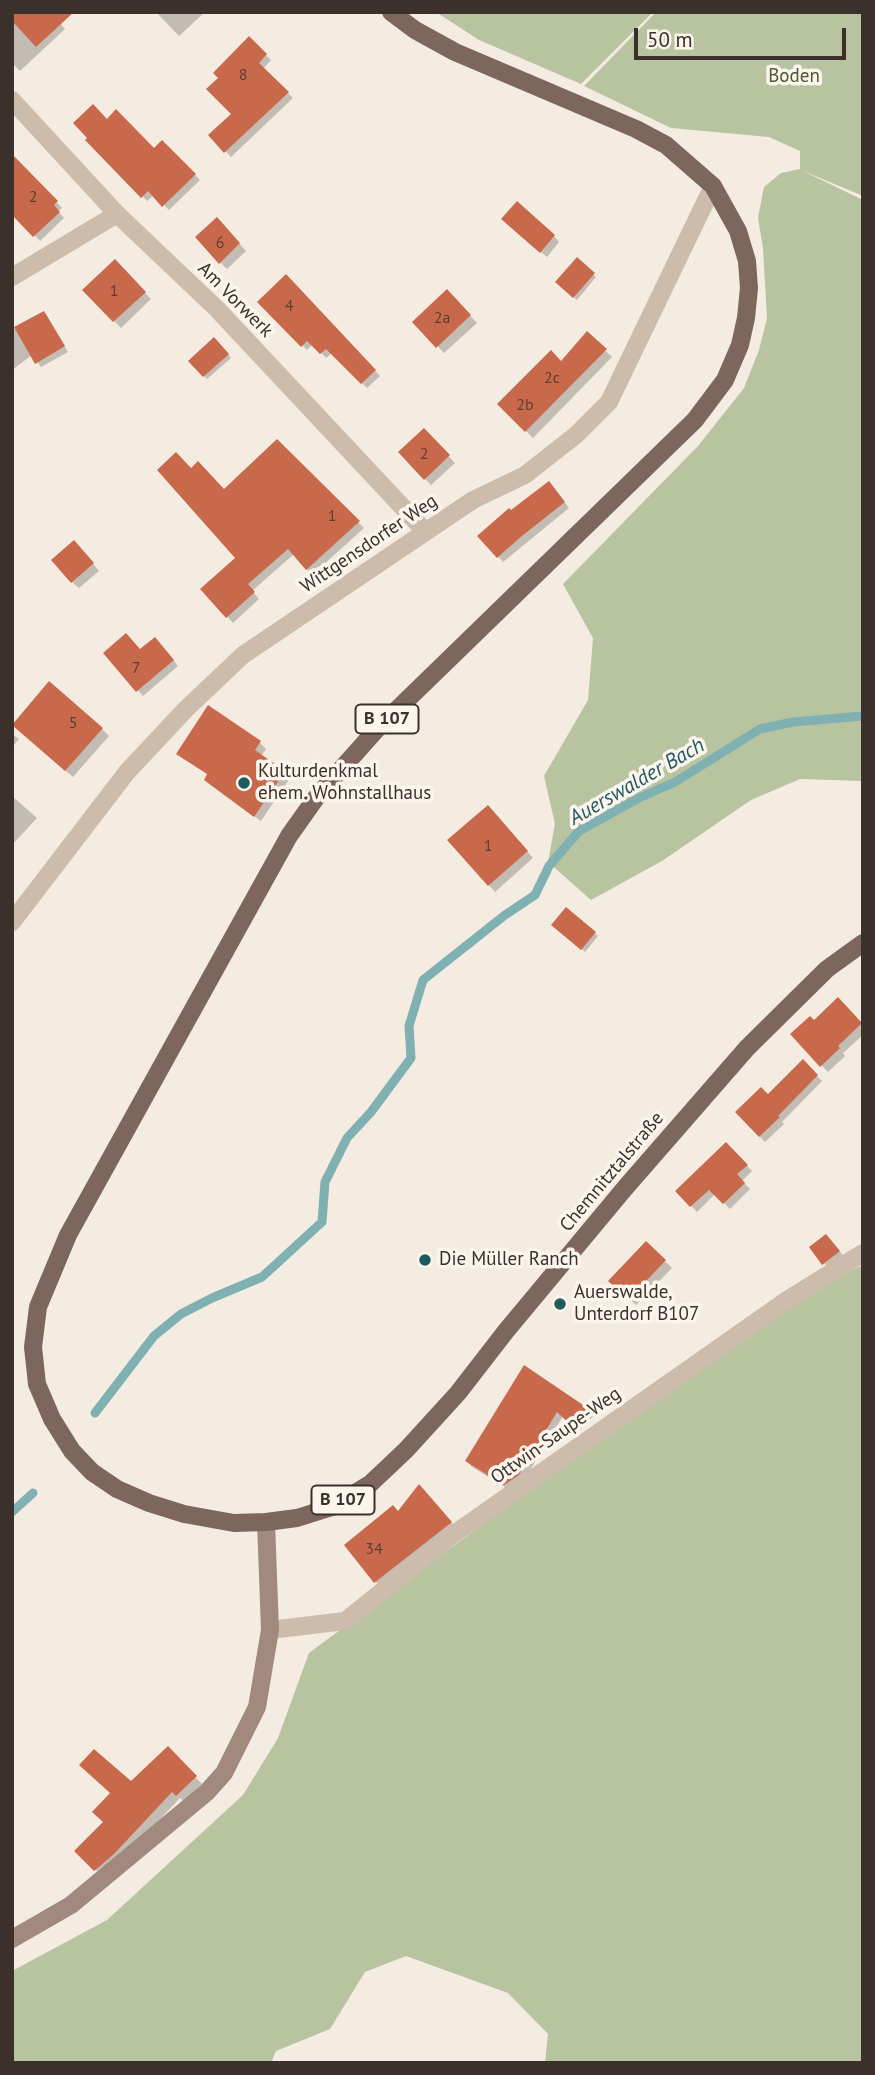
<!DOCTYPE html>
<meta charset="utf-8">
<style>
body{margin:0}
#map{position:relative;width:875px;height:2075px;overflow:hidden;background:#f4ebe1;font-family:"PT Sans",sans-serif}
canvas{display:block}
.frame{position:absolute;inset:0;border:14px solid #3b302b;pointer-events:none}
.scale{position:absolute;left:634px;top:28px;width:212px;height:32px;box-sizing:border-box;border:4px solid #3b302b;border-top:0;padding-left:9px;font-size:21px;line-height:24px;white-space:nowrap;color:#3b302b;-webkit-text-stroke:5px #fbf5ee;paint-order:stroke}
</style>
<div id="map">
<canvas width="875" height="2075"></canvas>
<div class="frame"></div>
<div class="scale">50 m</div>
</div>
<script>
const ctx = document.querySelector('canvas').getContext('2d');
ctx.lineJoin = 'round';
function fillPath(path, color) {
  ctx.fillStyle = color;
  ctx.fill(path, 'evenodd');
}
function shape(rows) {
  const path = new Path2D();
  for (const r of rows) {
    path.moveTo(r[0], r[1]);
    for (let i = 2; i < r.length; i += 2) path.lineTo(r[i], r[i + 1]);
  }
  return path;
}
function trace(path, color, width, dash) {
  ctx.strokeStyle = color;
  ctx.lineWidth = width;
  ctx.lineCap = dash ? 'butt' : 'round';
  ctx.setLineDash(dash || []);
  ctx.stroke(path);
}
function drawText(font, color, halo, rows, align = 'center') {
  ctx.font = font + ' "PT Sans",sans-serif';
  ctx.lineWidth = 7;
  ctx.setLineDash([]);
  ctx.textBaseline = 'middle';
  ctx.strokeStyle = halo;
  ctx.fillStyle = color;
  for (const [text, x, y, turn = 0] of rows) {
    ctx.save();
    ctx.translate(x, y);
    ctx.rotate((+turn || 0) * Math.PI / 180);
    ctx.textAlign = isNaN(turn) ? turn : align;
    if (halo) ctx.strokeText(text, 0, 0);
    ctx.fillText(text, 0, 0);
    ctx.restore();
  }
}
const green = shape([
 [436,12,653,12,581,84,479,40],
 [656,12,863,12,863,196,801,170,863,200,863,781,800,779,751,800,662,861,591,900,548,862,555,824,544,776,588,700,593,638,563,584,698,446,744,388,759,350,767,318,763,248,758,218,764,187,781,173,800,169,800,151,769,137,671,128,584,86],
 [863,1265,863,2063,545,2063,548,2034,508,1993,406,1956,365,1972,330,2029,276,2051,271,2063,12,2063,12,1971,107,1920,243,1795,278,1738,309,1653,603,1435,831,1280]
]);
const shadow = shape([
 [12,12,50,12,65,29,20,71,12,63],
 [156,12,205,12,179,36],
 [249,39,271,60,263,69,293,98,231,157,210,135,233,114],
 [107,121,154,151,162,142,200,180,169,210,154,195,147,201,87,140],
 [21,165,62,208,58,211,64,218,40,241,12,212],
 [509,224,554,236,559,242,547,257],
 [223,226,246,251,227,269,220,262],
 [577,260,596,277,577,300,557,282],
 [115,262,151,299,121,328,85,290],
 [286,276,380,376,367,388,332,353,326,358,313,344,307,350,260,302],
 [447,292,477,323,444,353,415,322],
 [44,313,68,352,41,367,32,355,12,370,12,330],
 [588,334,612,357,533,438,500,404,561,363],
 [214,339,231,358,207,379,190,361],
 [424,430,455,463,431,485,400,452],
 [277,441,364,528,312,575,294,554,252,591,259,599,233,623,202,589,237,558,191,470,225,492],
 [554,488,569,508,503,562,480,536,511,512],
 [81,549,99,571,79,588,72,582],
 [160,644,178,666,143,696,105,653,140,651],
 [102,729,109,736,73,777,20,731],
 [12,734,19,739,12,747],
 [260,743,266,749,261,756,290,778,261,821,212,786,206,780,209,775,178,754],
 [12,796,37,818,12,845],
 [494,814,533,858,495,892,489,885],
 [566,909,598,936,585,952,553,925],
 [838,1000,863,1026,863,1035,843,1053,845,1056,828,1072,792,1035,814,1022],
 [803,1062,822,1081,782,1122,784,1124,765,1142,737,1112,768,1096],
 [726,1144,752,1171,742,1181,750,1189,730,1209,715,1194,697,1212,677,1191],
 [646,1243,672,1268,636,1305,611,1281],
 [833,1243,845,1258,830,1270,824,1263],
 [525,1368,593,1416,579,1431,563,1416,524,1480,510,1490,472,1467,467,1461],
 [424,1492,456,1528,381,1588,346,1545,399,1513],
 [168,1749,202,1784,184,1801,180,1798,121,1861,102,1876,77,1851,105,1822,131,1784]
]);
const stream = shape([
 [95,1413,154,1336,181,1314,212,1298,262,1277,322,1222,325,1182,347,1138,371,1112,411,1058,409,1026,423,980,505,915,535,895,549,866,579,831,639,798,675,782,760,729,793,722,863,716],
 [12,1512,33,1493]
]);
const building = shape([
 [12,12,74,12,36,47,12,21],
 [249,36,267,54,259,63,289,92,224,153,208,135,231,114,206,89,218,78,213,73],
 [93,104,107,119,116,109,154,148,162,140,196,174,162,207,148,191,141,198,85,140,87,138,73,123],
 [12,154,58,201,54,205,60,212,33,237,12,215],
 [517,201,555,235,540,253,501,219],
 [217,217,240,243,219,264,195,237],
 [577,257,595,273,573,298,555,282],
 [115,259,146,292,113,322,82,290],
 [286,274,376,370,361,384,326,349,320,354,307,341,301,347,257,302],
 [447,289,471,315,436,348,412,322],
 [44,311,65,346,35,364,14,327],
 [587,331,607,349,525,432,497,404,551,350,561,361],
 [214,337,229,354,203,377,188,361],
 [424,428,450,455,424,480,398,452],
 [277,439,360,521,306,570,288,549,248,584,255,592,226,618,200,589,235,558,157,470,176,452,191,468,198,461,224,489],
 [549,481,565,502,523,535,497,558,477,536,509,508,511,510],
 [74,540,94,563,71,583,51,560],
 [126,633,140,649,155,637,174,660,136,692,103,653],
 [49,681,103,728,65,771,12,725],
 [208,705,261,741,255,750,285,771,254,817,204,780,207,774,176,754],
 [488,805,528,851,488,886,447,840],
 [566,907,596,932,581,950,551,925],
 [838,997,862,1023,838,1046,840,1048,820,1067,790,1034,810,1016,814,1020],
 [803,1059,818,1075,778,1116,780,1117,759,1137,735,1112,761,1087,768,1094],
 [726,1142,748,1165,737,1174,745,1183,723,1204,709,1190,690,1207,675,1191],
 [826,1234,840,1251,822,1265,809,1247],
 [646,1241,666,1260,628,1300,608,1281],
 [524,1365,589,1409,573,1427,557,1412,519,1475,504,1485,465,1461],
 [419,1484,452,1522,374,1583,344,1545,393,1505,398,1511],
 [168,1746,197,1776,176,1796,172,1792,114,1854,94,1871,74,1851,103,1822,92,1812,110,1793,79,1765,94,1749,131,1781]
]);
const street = shape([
 [12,100,117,214,217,309,425,531],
 [12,277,117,214],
 [12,922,127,772,186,709,243,655,473,500,525,475,576,435,609,402,713,186],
 [270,1630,345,1621,451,1536,784,1302,863,1253]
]);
const secondary = shape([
 [12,1939,71,1905,207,1792,224,1773,257,1707,270,1630,266,1522]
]);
const primary = shape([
 [391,12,415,30,455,52,636,129,666,145,713,186,738,231,747,261,749,288,746,318,740,345,725,380,695,420,377,729,318,795,289,836,68,1235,38,1307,33,1347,37,1384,52,1419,72,1451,92,1472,117,1489,149,1503,184,1514,234,1523,266,1522,297,1518,332,1507,370,1484,406,1450,458,1393,506,1331,625,1188,747,1048,827,969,863,943]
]);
const markers = [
 [244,783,7,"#1f5a5e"],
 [425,1260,7,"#1f5a5e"],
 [560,1304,7,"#1f5a5e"]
];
const numberNames = [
 ["8",243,75],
 ["2",33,197],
 ["6",220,243],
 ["1",114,291],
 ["4",289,306],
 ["2a",442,318],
 ["2c",552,378],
 ["2b",525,405],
 ["2",424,454],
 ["1",332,516],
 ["7",136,668],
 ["5",73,723],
 ["1",488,846],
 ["34",374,1549]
];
const shields = [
 [387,719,63],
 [343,1500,63]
];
const shieldNames = [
 ["B 107",387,719],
 ["B 107",343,1500]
];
const parkNames = [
 ["Boden",794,77]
];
const streetNames = [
 ["Am Vorwerk",235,300,45],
 ["Wittgensdorfer Weg",369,544,-34],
 ["Chemnitztalstraße",612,1172,-50],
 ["Ottwin-Saupe-Weg",556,1436,-35]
];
const poiNames = [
 ["Kulturdenkmal",258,772],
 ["ehem. Wohnstallhaus",258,794],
 ["Die Müller Ranch",439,1260],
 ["Auerswalde,",574,1293],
 ["Unterdorf B107",574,1315]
];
const waterNames = [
 ["Auerswalder Bach",637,782,-30]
];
fillPath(green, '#b8c4a0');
fillPath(shadow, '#0003');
trace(stream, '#7fb0b2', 9);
fillPath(building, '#c8694b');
trace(street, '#cdbbac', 18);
trace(secondary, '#a18a7d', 18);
trace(primary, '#7d675c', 18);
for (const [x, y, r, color] of markers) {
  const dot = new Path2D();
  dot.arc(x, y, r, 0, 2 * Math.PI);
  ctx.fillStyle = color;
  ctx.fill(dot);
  trace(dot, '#fbf5ee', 2.5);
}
drawText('16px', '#5e3e33', null, numberNames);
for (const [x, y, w] of shields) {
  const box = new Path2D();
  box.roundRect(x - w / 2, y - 14.5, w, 29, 5);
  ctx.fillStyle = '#fbf5ee';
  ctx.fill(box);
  trace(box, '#3b302b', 2);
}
drawText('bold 18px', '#3b302b', null, shieldNames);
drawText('19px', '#4a5a2e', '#fbf5ee', parkNames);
drawText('19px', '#3b302b', '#fbf5ee', streetNames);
drawText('19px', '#3b302b', '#fbf5ee', poiNames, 'left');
drawText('italic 21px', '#1f5a5e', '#fbf5ee', waterNames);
</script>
